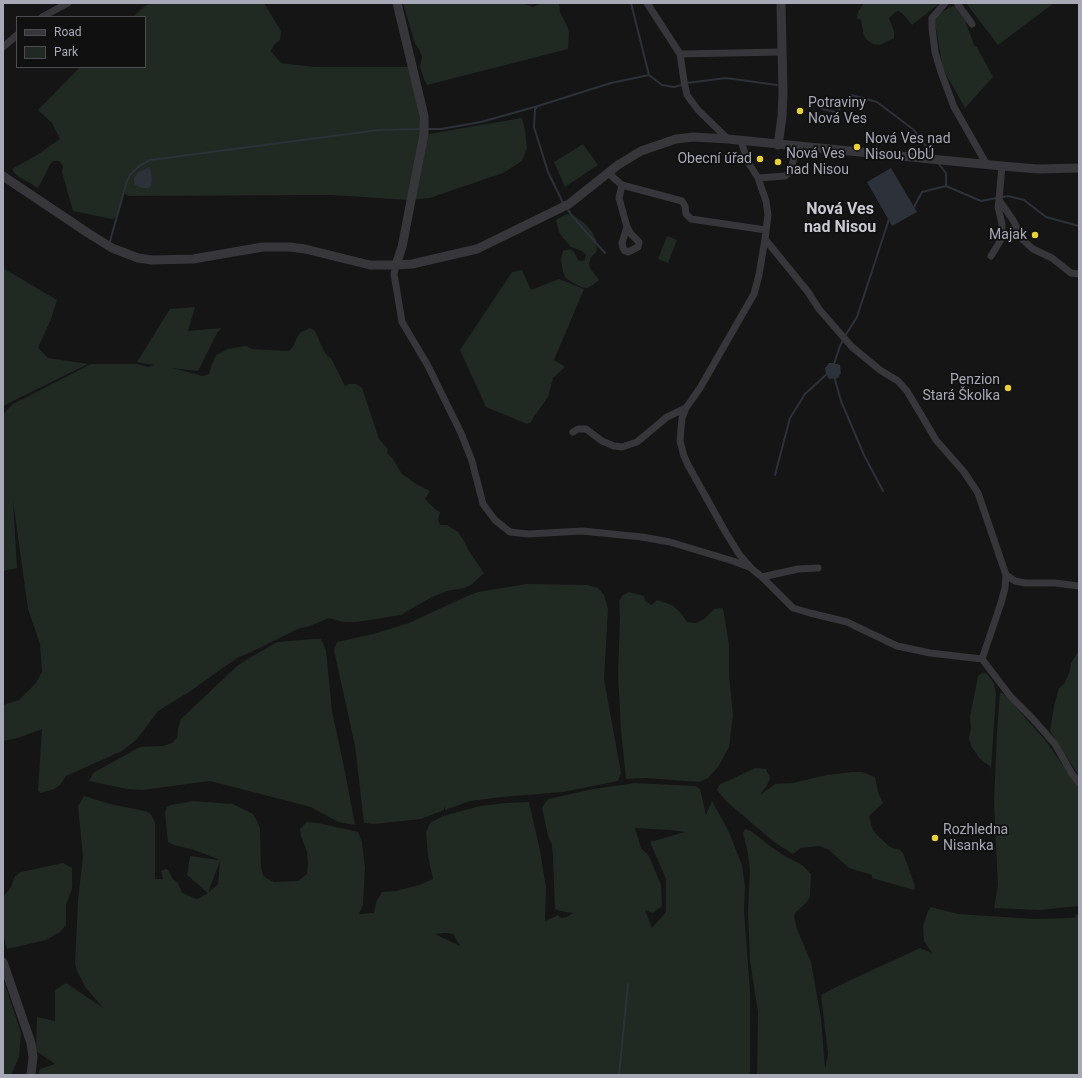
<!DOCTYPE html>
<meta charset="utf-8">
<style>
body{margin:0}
#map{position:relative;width:1082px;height:1078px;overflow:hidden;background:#151516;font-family:Roboto,sans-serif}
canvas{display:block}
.frame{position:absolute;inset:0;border:4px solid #a7a9b6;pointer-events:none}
.legend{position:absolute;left:16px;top:16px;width:130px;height:52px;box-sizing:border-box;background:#101011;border:1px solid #4c4d53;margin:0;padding:5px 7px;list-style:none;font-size:12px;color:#a7a9b6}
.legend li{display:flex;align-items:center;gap:8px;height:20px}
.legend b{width:20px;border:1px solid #4c4d53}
</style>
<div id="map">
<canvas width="1082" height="1078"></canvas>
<div class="frame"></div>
<ul class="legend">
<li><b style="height:5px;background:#36363b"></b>Road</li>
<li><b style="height:11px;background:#212923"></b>Park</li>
</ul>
</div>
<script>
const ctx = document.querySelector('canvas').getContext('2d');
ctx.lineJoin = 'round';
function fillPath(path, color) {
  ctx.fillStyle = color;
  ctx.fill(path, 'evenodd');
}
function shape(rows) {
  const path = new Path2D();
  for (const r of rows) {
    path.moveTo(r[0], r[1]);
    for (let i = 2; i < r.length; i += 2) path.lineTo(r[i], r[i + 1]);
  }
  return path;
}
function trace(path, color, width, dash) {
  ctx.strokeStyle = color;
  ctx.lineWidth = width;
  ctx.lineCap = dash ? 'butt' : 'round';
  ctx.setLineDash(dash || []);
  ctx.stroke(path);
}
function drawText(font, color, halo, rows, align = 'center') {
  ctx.font = font + ' Roboto,sans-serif';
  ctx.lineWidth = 3.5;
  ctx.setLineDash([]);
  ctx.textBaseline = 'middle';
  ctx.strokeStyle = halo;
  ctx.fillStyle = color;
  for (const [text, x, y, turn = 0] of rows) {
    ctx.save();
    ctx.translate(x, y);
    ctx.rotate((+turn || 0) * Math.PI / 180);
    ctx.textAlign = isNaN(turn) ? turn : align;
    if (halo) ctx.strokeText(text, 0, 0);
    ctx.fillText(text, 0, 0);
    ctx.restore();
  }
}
const green = shape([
 [152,3,264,3,281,31,280,40,274,45,271,51,281,63,314,67,412,67,418,101,420,125,429,134,522,118,525,130,527,148,522,161,503,173,430,198,408,200,332,195,129,196,123,193,117,217,112,219,73,211,62,172,63,166,59,161,54,161,51,163,38,188,16,175,12,169,37,155,60,139,52,123,38,110,80,67,145,67,145,17,133,17,145,6],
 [403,3,521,3,533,7,542,3,559,3,560,12,568,28,569,33,568,49,427,85,424,79,420,67,422,57,419,49,415,44],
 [864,3,940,3,912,25,903,14,898,11,894,13,889,18,894,31,894,38,880,45,874,44,868,41,864,36,861,20,857,18,858,12],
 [966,3,1054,3,998,45],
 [955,6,965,20,974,45,977,47,993,77,965,108,943,69,935,23,936,16,948,8],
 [583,144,598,165,565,187,554,162],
 [567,214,573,215,584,223,591,230,596,240,597,251,591,257,589,263,590,268,599,280,593,285,587,288,581,287,568,280,565,277,563,271,561,259,563,251,570,249,574,252,578,260,581,261,585,260,586,255,582,251,571,247,568,243,563,238,559,232,556,221,557,219],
 [667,236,677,240,668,263,658,259],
 [3,268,57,300,51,319,38,348,48,358,88,364,3,406],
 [522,270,531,290,559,279,584,289,554,360,564,366,564,368,553,378,548,397,533,418,531,422,527,424,486,407,460,350,512,272],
 [195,307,188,331,222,328,217,333,198,371,172,368,203,376,209,374,212,364,216,355,228,349,246,346,252,349,289,351,294,345,297,337,301,332,310,328,315,331,323,349,327,356,331,358,345,386,349,384,356,384,362,388,379,439,386,447,388,449,387,453,393,459,402,474,416,484,430,491,425,499,435,509,440,512,438,520,440,525,447,525,458,532,464,541,469,551,484,573,471,585,464,588,447,591,430,598,401,615,357,622,343,622,329,618,307,627,300,628,249,653,237,658,189,692,158,711,137,739,122,751,66,776,60,785,54,789,41,793,38,791,42,729,18,738,3,741,3,705,19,700,36,683,42,672,40,644,28,609,13,500,17,568,3,571,3,411,4,413,13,404,91,364,137,364,148,367,154,365,137,362,170,309],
 [527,584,587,585,598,588,604,595,608,609,604,679,621,773,618,781,563,792,502,797,470,801,445,810,444,805,444,810,421,819,374,824,364,823,355,746,334,650,337,642,373,634,409,623,465,597,478,592],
 [629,592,644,596,645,601,652,605,657,600,672,605,680,612,687,622,696,623,704,619,714,609,723,608,729,645,729,675,733,715,729,747,718,767,708,778,699,782,646,778,626,779,621,730,618,675,620,617,619,601,623,595],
 [312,639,321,639,326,650,332,711,344,767,355,825,338,822,311,807,210,781,142,790,127,789,89,781,93,773,140,747,163,746,172,743,177,738,178,729,181,719,237,666,246,660,277,642],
 [1079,650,1079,776,1050,731,1054,706,1059,688,1064,684,1070,671,1071,663],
 [982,673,987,674,994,683,996,694,991,770,990,766,980,759,971,746,969,738,971,728,970,717,978,676],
 [1000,693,1003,693,1046,741,1079,789,1079,906,1039,910,994,908,998,885,994,803,997,732],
 [755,768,766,769,770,778,767,785,760,795,775,784,793,783,827,775,852,772,862,772,875,777,878,792,883,803,869,816,872,828,876,834,890,847,900,850,903,853,915,886,914,890,872,878,872,875,849,868,829,850,820,846,801,848,793,854,774,842,726,801,717,790,719,785],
 [635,783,695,786,700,789,706,815,712,801,728,830,742,865,745,887,744,911,750,991,750,1075,38,1075,40,1069,55,1064,36,1051,37,1017,55,1021,55,990,66,983,103,1008,86,988,77,971,75,964,78,900,83,857,78,806,84,796,110,804,145,811,150,813,155,822,155,879,163,879,161,871,166,869,168,870,173,879,178,883,182,893,197,899,208,893,187,875,190,856,219,860,218,859,194,850,174,845,168,842,165,813,167,807,171,805,193,801,231,804,231,803,253,814,257,821,260,829,261,868,263,875,266,878,274,882,298,881,307,874,308,864,307,852,301,836,300,829,307,822,318,823,358,832,362,842,365,868,363,905,359,914,374,913,376,902,382,892,396,891,419,885,433,879,428,856,426,832,430,823,443,816,480,806,506,803,529,802,540,851,546,887,545,921,558,915,562,918,567,917,573,913,560,911,555,909,553,857,552,845,548,836,542,808,543,806,548,799,593,789],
 [635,828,670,830,685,832,650,842,666,879,666,912,652,928,645,910,653,913,662,906,661,885,649,856,641,848],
 [220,861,218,884,209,892,209,890],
 [445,933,453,934,460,946,435,934],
 [745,829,751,831,770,846,785,856,802,865,811,874,810,896,808,901,795,913,794,916,797,929,811,962,821,1018,825,1069,828,1054,821,995,840,985,920,948,932,953,924,941,923,926,928,911,931,907,958,914,1034,919,1071,918,1076,917,1075,915,1079,914,1079,1075,757,1075,758,1012,750,961,748,911,750,871,748,853,743,833],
 [63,863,72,868,72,889,66,905,66,925,60,932,46,940,7,949,3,934,3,897,11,887,15,876,21,872],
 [3,978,21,1033,19,1057,11,1075,3,1075]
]);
const water = shape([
 [149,167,151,172,152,179,151,186,149,188,142,188,134,184,134,179,137,173],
 [891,168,917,212,892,226,867,182],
 [829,363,834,363,840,365,841,373,838,378,829,379,826,374,825,368]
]);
const stream = shape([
 [631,3,649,75,662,85,674,87,682,85],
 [687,83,726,78,777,85],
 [538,106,535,109,534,127,548,172,563,203],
 [822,109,836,112,839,110,844,101,851,95,877,102,914,130,933,156],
 [427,129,441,129,481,122,538,106,611,83,649,75],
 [938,163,946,173,946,186,981,201,1008,196,1024,200,1046,217,1079,226],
 [912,207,914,207,922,192,946,186],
 [567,208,572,216,605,253],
 [110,241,127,181,130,175,139,166,150,160,379,130,421,129],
 [845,336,857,317,889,219],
 [834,364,840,346,843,340],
 [834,376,841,401,864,455,883,491],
 [775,475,790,418,805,394,828,373],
 [619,1075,628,984]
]);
const minor = shape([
 [647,3,680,54,684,81,687,95,698,110,728,139],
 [945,3,932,18,932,28,935,52,941,72,954,107,987,165],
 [957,3,972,24],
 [42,17,68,3],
 [3,47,17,35],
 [680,54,781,52],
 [741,141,748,162,758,178,766,201,768,215,765,239,759,275,754,294,700,388,686,408,682,418,680,441,684,456,688,465,726,533,739,554,752,569,762,577,793,608,810,613,847,622,897,646,930,653,982,659,1011,697,1032,718,1055,744,1072,774,1079,783],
 [1002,166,999,200,1013,220,1023,240,1033,249,1052,258,1071,273,1079,274],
 [608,173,622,185,682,201,685,206,686,214,691,219,766,230],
 [758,178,785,176,791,171,796,146],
 [622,185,619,198,627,227,622,243,623,248,625,251,628,252,638,247,639,242,631,234,627,227],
 [765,239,808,292,819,309,852,347,880,370,898,381,907,391,936,440,964,472,978,493,1006,575,1005,588,1001,603,982,659],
 [991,256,1002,238,1002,224,998,207,999,200],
 [396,265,394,274,402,322,427,364,461,433,472,461,483,504,495,520,510,532,528,534,582,531,642,537,670,542,733,561,749,567],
 [573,432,578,429,586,429,602,441,614,446,622,447,637,442,667,417,686,408],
 [1006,575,1015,581,1025,583,1055,583,1079,586],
 [762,577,798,569,818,568]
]);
const tertiary = shape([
 [778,145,782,117,783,93,781,3],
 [3,176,88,233,112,248,138,258,152,260,193,259,263,247,290,247,305,249,370,265,396,265,412,264,477,249,569,204,618,165,641,151,676,139,694,137,728,139,1002,166,1038,169,1079,168],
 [396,265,402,247,424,134,424,116,397,3],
 [3,962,31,1043,33,1057,31,1075]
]);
const markers = [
 [800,111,4,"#e8d03b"],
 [857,147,4,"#e8d03b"],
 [760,159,4,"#e8d03b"],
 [778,162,4,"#e8d03b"],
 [1035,235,4,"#e8d03b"],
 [1008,388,4,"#e8d03b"],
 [935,838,4,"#e8d03b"]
];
const poiNames = [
 ["Potraviny",808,103],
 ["Nová Ves",808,119],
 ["Nová Ves nad",865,139],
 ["Nisou, ObÚ",865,155],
 ["Nová Ves",786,154],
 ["nad Nisou",786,170],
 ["Obecní úřad",752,159,"right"],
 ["Majak",1027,235,"right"],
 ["Penzion",1000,380,"right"],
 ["Stará Školka",1000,396,"right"],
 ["Rozhledna",943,830],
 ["Nisanka",943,846]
];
const quarterNames = [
 ["Nová Ves",840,210],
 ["nad Nisou",840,228]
];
fillPath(green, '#212923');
fillPath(water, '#2c313a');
trace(stream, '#2c313a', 2);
trace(minor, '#36363b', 7);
trace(tertiary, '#36363b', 9);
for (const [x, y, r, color] of markers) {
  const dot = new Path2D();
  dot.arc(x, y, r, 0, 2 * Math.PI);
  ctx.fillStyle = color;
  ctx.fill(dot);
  trace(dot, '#101011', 1.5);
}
drawText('14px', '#a7a9b6', '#101011', poiNames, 'left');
drawText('bold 16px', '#c8c9d2', '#101011', quarterNames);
</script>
